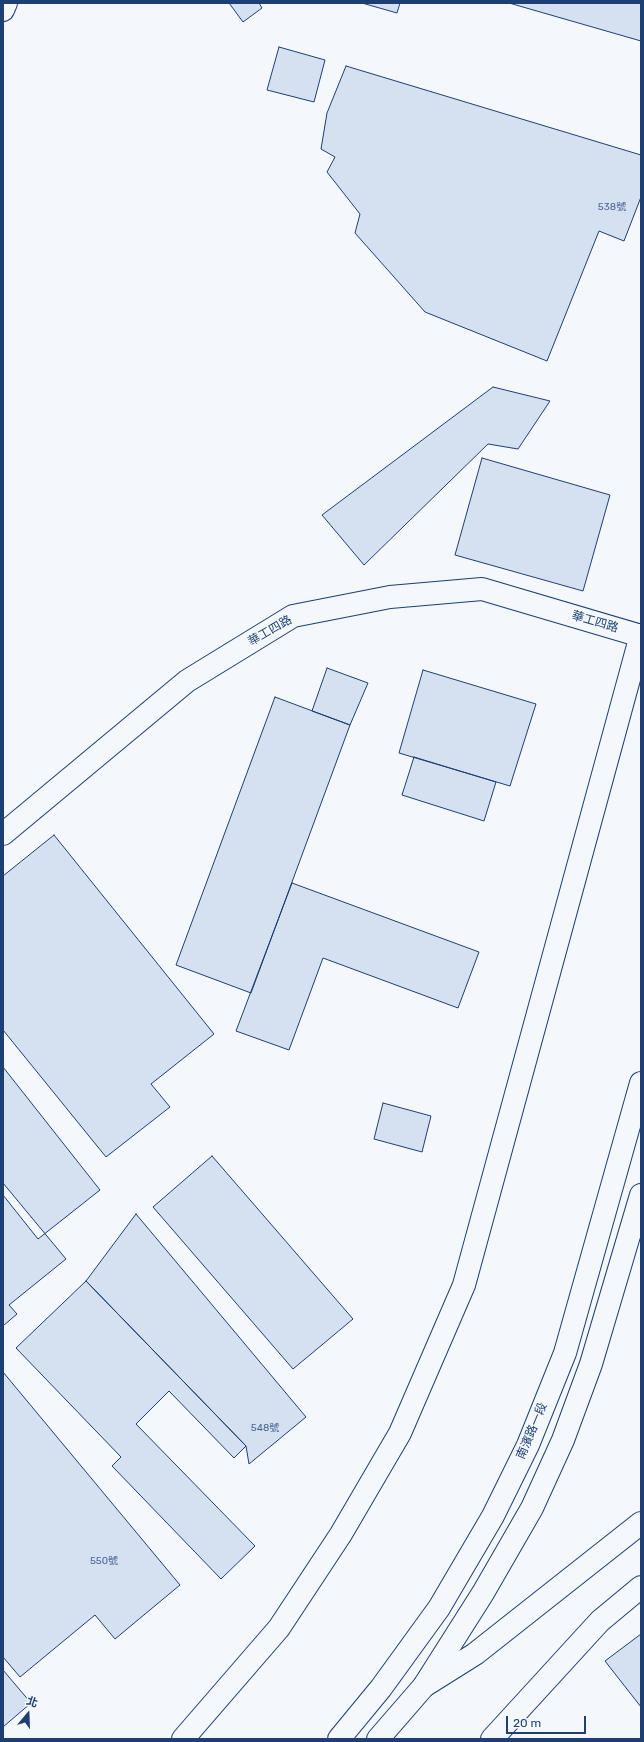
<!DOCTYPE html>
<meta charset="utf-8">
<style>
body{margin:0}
#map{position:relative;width:644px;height:1742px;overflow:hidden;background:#f4f7fb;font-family:Rubik,"Noto Sans TC",sans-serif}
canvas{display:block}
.frame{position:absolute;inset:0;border:4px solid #1d3f73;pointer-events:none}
.north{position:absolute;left:8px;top:1694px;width:40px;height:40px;-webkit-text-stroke:3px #f4f7fb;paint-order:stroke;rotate:19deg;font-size:11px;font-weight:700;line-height:16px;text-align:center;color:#1d3f73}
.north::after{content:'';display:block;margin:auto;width:14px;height:18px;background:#1d3f73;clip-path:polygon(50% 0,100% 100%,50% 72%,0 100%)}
.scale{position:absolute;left:506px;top:1716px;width:80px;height:18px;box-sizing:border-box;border:2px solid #1d3f73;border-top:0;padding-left:5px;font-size:12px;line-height:14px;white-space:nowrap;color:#1d3f73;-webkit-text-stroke:3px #f4f7fb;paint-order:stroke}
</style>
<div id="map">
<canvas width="644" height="1742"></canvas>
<div class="frame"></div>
<div class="north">北</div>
<div class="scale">20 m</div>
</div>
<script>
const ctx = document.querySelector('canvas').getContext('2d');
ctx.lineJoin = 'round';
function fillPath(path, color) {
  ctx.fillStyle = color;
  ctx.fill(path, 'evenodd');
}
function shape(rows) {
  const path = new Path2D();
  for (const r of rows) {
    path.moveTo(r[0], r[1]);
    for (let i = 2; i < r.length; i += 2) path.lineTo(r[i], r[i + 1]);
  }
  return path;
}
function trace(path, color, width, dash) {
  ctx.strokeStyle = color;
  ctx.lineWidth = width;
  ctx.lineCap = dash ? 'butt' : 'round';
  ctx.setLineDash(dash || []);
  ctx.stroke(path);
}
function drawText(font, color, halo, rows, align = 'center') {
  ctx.font = font + ' Rubik,"Noto Sans TC",sans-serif';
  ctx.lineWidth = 3;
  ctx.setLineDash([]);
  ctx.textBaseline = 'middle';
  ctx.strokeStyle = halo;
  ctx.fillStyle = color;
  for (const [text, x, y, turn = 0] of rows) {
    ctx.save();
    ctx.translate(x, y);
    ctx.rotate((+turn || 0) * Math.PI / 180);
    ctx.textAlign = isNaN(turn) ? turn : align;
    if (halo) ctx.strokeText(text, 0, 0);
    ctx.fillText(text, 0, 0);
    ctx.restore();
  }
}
const building = shape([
 [229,3,259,3,262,8,243,22,229,3],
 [362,3,400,3,397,13,362,3],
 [509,3,641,3,641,41,509,3],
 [279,47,325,60,314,102,267,90,279,47],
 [346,66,641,155,641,197,624,241,599,231,547,361,425,312,355,233,360,214,327,172,335,157,321,149,327,113,346,66],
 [493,387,550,401,518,449,488,444,364,565,322,515,493,387],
 [482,458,610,495,583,591,455,555,482,458],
 [327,668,368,683,350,725,312,711,327,668],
 [423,670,536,704,510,786,399,753,423,670],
 [275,697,350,725,251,993,176,965,275,697],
 [414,757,496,782,484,821,402,795,414,757],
 [54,835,214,1034,151,1084,170,1107,106,1157,3,1030,3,876,54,835],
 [292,883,479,952,458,1008,323,958,289,1050,236,1031,292,883],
 [3,1067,100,1190,38,1239,3,1195,3,1067],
 [383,1103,431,1116,422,1152,374,1139,383,1103],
 [212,1156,353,1319,293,1369,153,1207,212,1156],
 [3,1183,66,1259,9,1305,17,1314,3,1326,3,1183],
 [136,1214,306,1417,249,1464,246,1446,86,1281,136,1214],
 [86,1281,246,1446,234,1458,169,1391,136,1424,255,1546,221,1579,112,1466,121,1457,16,1348,86,1281],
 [3,1372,180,1585,115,1639,95,1615,20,1677,3,1657,3,1372],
 [641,1634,641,1707,605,1661,641,1634],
 [3,1670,31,1703,3,1727,3,1670]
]);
const minor = shape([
 [3,10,6,3],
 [3,834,187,681,293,616,390,597,482,589,641,636],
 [424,1686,475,1654,641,1523],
 [183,1739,279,1628,341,1534,400,1433,464,1285,641,635],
 [492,1739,600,1621,641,1587]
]);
const major = shape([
 [339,1739,381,1688,439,1608,493,1516,528,1445,565,1353,641,1083],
 [378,1739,424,1686,483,1593,532,1508,563,1440,591,1364,641,1195]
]);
const numberNames = [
 ["538號",612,207],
 ["548號",265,1428],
 ["550號",104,1561]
];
const streetNames = [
 ["華工四路",595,622,16],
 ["華工四路",270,631,-30],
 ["南濱路一段",532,1431,-67]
];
fillPath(building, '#d5e0f0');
trace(building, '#1d3f73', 1);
trace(minor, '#1d3f73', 24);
trace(major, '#1d3f73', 24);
trace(minor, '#f4f7fb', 22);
trace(major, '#f4f7fb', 22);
drawText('10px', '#4b6792', null, numberNames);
drawText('12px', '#1d3f73', '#f4f7fb', streetNames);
</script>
